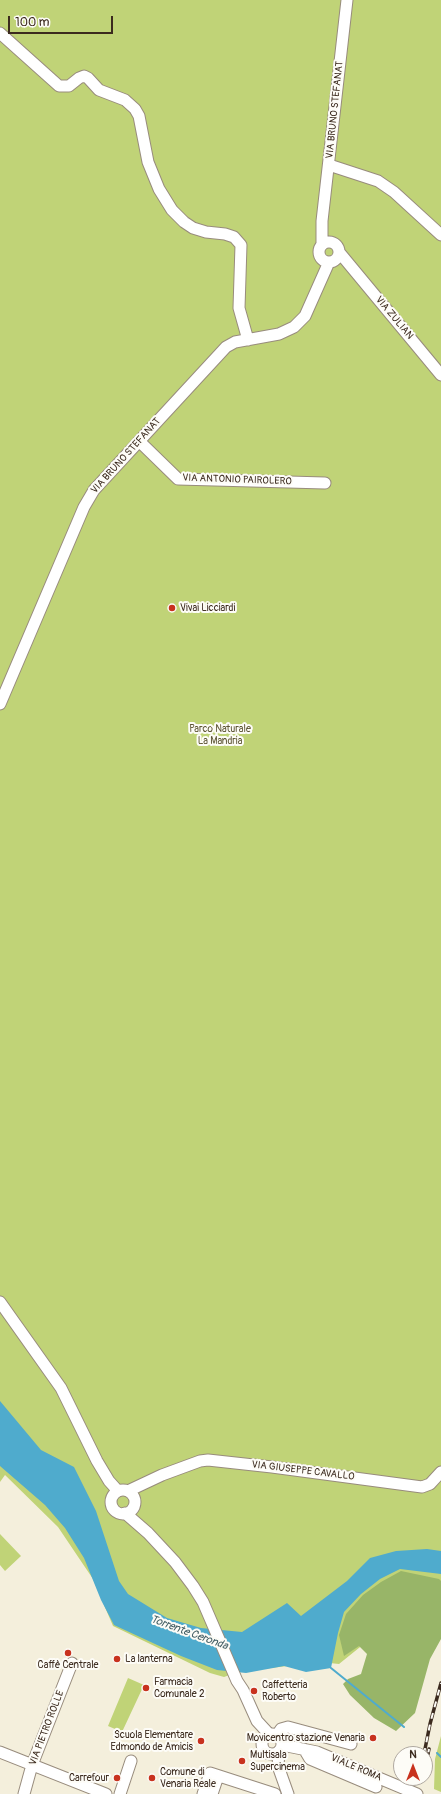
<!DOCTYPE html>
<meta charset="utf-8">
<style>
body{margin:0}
#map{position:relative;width:441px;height:1794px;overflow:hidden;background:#f4efdc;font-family:Pangolin,sans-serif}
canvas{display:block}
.north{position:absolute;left:393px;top:1746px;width:40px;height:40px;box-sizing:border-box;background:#fdfcf7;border:1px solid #afa8a0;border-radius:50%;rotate:0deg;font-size:11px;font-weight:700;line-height:16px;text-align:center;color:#3b2a1e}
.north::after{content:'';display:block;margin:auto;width:14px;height:18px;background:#c8321e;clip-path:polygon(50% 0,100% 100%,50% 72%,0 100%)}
.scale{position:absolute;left:8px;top:16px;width:105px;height:18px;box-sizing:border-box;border:2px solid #3b2a1e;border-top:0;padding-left:5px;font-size:12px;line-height:14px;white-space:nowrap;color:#3b2a1e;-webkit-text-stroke:3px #fdfcf7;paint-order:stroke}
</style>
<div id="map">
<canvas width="441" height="1794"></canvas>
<div class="north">N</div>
<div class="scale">100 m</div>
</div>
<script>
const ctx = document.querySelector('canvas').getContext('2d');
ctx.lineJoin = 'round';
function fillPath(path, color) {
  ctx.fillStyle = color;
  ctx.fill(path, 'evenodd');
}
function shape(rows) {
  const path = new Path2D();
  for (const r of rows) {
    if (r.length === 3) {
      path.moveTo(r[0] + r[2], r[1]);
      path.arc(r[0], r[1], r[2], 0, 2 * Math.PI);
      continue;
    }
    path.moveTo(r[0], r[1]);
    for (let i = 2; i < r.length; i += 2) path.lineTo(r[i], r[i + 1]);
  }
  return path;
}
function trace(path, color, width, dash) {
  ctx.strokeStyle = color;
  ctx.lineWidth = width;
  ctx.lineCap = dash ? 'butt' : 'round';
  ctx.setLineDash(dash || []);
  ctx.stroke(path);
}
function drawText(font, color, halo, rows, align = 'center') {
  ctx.font = font + ' Pangolin,sans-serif';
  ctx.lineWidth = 4;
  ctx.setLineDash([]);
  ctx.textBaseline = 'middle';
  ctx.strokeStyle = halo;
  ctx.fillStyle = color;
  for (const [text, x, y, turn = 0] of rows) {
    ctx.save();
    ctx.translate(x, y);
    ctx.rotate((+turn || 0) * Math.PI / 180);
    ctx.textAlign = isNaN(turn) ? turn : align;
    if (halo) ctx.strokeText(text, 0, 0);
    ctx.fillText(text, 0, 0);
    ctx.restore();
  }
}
const green = shape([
 [0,0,441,0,441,1603,375,1635,339,1664,320,1662,238,1672,224,1677,210,1673,113,1626,93,1579,58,1527,5,1475,0,1482],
 [0,1534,21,1556,5,1571,0,1565],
 [128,1678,144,1685,122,1732,108,1726],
 [441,1736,441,1792,434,1789,435,1759]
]);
const forest = shape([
 [401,1571,439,1579,441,1581,441,1639,430,1659,415,1713,396,1731,374,1718,350,1695,343,1684,348,1679,361,1674,367,1654,359,1646,344,1656,339,1635,346,1614,363,1595,381,1582]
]);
const water = shape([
 [0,1401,41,1450,74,1467,96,1511,119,1581,128,1594,167,1618,201,1628,242,1632,287,1603,301,1616,347,1581,370,1558,396,1551,427,1549,441,1551,441,1574,400,1569,380,1579,361,1594,344,1612,338,1633,331,1668,306,1672,284,1666,246,1673,217,1670,181,1656,114,1625,101,1600,84,1558,65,1528,45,1505,0,1466]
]);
const stream = shape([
 [331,1668,404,1727],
 [437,1753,441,1757]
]);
const minor = shape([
 [0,33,59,86,69,86,79,78,84,76,88,78,99,90,125,100,135,109,139,116,148,162,159,189,172,210,184,222,193,228,206,232,225,234,234,237,241,245,239,308,248,340],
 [329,165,378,181,394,192,441,235],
 [329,252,10],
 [322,245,322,221,347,0],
 [339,252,441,375],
 [139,441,178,479,325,483],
 [0,704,84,507,94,490,226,347,235,342,279,334,294,327,305,316,329,262],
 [0,1302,61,1388,97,1461,109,1481,118,1491],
 [123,1502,12],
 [128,1491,162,1475,200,1461,208,1460,272,1467,422,1487,430,1484,441,1472],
 [125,1513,148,1533,175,1562,193,1586,203,1602,237,1681,243,1690,257,1721,269,1734],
 [272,1744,10],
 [277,1735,281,1729,288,1727,351,1744],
 [282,1745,317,1752,417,1794],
 [304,1749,310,1759,376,1787],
 [279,1751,278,1766,288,1794],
 [0,1752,106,1794],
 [24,1794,32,1765,72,1663],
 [120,1794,131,1761],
 [203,1794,210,1773,275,1794],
 [212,1794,218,1776]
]);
const rail = shape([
 [424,1754,430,1724,441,1683],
 [426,1764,429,1749]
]);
const markers = [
 [172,608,4,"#c8321e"],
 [68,1653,4,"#c8321e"],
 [117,1659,4,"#c8321e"],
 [146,1688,4,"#c8321e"],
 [254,1691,4,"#c8321e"],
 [373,1738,4,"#c8321e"],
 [201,1741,4,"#c8321e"],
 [242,1761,4,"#c8321e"],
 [117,1778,4,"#c8321e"],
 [152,1778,4,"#c8321e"]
];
const streetNames = [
 ["VIA BRUNO STEFANAT",335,110,-84],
 ["VIA ZULIAN",394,318,50],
 ["VIA BRUNO STEFANAT",126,456,-48],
 ["VIA ANTONIO PAIROLERO",237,480,2],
 ["VIA GIUSEPPE CAVALLO",303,1471,7],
 ["VIA PIETRO ROLLE",47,1728,-69],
 ["VIALE ROMA",356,1768,23]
];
const poiNames = [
 ["Vivai Licciardi",180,608],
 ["La lanterna",125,1659],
 ["Caffè Centrale",68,1665,"center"],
 ["Farmacia",154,1682],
 ["Comunale 2",154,1694],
 ["Caffetteria",262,1685],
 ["Roberto",262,1697],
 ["Scuola Elementare",193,1735,"right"],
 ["Edmondo de Amicis",193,1747,"right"],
 ["Movicentro stazione Venaria",365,1738,"right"],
 ["Multisala",250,1755],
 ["Supercinema",250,1767],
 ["Comune di",160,1772],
 ["Venaria Reale",160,1784],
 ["Carrefour",109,1778,"right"]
];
const parkNames = [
 ["Parco Naturale",220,729],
 ["La Mandria",220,741]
];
const waterNames = [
 ["Torrente Ceronda",189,1633,20]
];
fillPath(green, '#c0d377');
fillPath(forest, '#98b568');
fillPath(water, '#4fabcd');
trace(stream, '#4fabcd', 2);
trace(minor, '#988c7d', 13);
trace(minor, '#fff', 11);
trace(rail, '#3b2a1e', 3.5);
trace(rail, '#fdfcf7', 2, [6]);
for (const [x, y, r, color] of markers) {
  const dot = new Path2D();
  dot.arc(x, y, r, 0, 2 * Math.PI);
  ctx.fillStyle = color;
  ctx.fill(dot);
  trace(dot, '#fdfcf7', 1.5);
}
drawText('10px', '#3b2a1e', '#fdfcf7', streetNames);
drawText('10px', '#3b2a1e', '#fdfcf7', poiNames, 'left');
drawText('10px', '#5c5434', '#fdfcf7', parkNames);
drawText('italic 11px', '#435e64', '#fdfcf7', waterNames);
</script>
